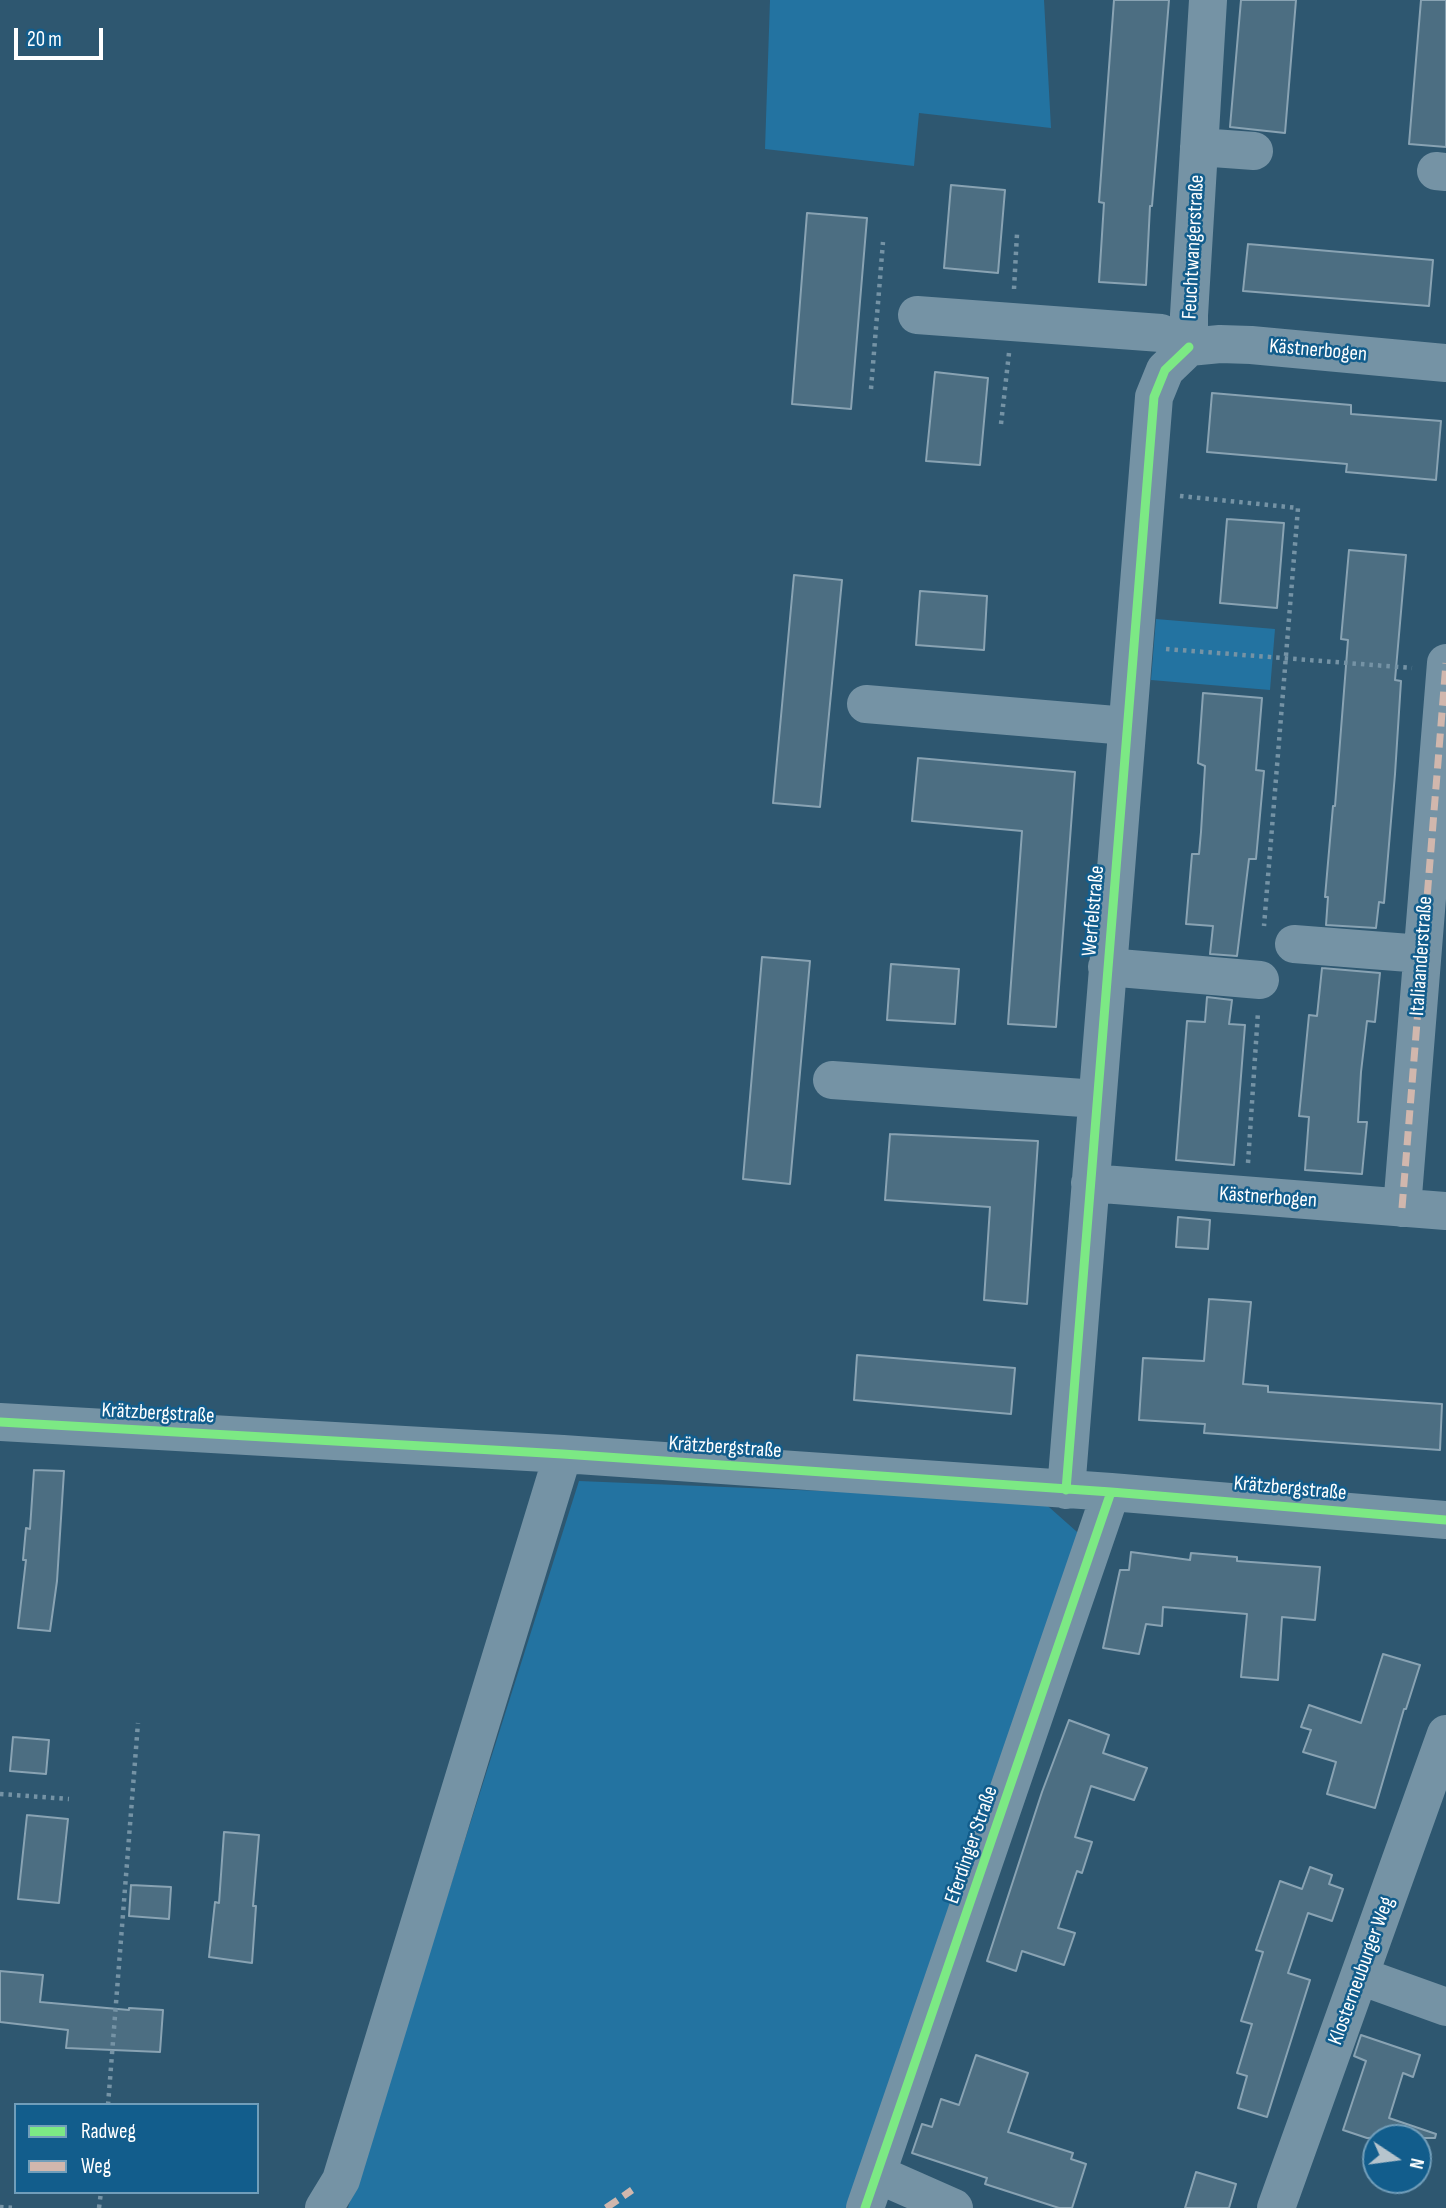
<!DOCTYPE html>
<meta charset="utf-8">
<style>
body{margin:0}
#map{position:relative;width:1446px;height:2208px;overflow:hidden;background:#2e5770;font-family:"Sofia Sans Condensed",sans-serif}
canvas{display:block}
.legend{position:absolute;left:14px;top:2103px;width:245px;height:91px;box-sizing:border-box;background:#125d8c;border:2px solid #719eba;margin:0;padding:9px 12px;list-style:none;font-size:21px;color:#fff}
.legend li{display:flex;align-items:center;gap:14px;height:35px}
.legend b{width:35px;border:2px solid #719eba}
.north{position:absolute;left:1362px;top:2124px;width:70px;height:70px;box-sizing:border-box;background:#125d8c;border:2px solid #719eba;border-radius:50%;rotate:103deg;font-size:19px;font-weight:700;line-height:28px;text-align:center;color:#fff}
.north::after{content:'';display:block;margin:auto;width:24px;height:32px;background:#b6c4cd;clip-path:polygon(50% 0,100% 100%,50% 72%,0 100%)}
.scale{position:absolute;left:14px;top:28px;width:89px;height:32px;box-sizing:border-box;border:4px solid #fff;border-top:0;padding-left:9px;font-size:21px;line-height:24px;white-space:nowrap;color:#fff;-webkit-text-stroke:5px #125d8c;paint-order:stroke}
</style>
<div id="map">
<canvas width="1446" height="2208"></canvas>
<ul class="legend">
<li><b style="height:9px;background:#7ce984"></b>Radweg</li>
<li><b style="height:9px;background:#d1b7ad"></b>Weg</li>
</ul>
<div class="north">N</div>
<div class="scale">20 m</div>
</div>
<script>
const ctx = document.querySelector('canvas').getContext('2d');
ctx.lineJoin = 'round';
function fillPath(path, color) {
  ctx.fillStyle = color;
  ctx.fill(path, 'evenodd');
}
function shape(rows) {
  const path = new Path2D();
  for (const r of rows) {
    path.moveTo(r[0], r[1]);
    for (let i = 2; i < r.length; i += 2) path.lineTo(r[i], r[i + 1]);
  }
  return path;
}
function trace(path, color, width, dash) {
  ctx.strokeStyle = color;
  ctx.lineWidth = width;
  ctx.lineCap = dash ? 'butt' : 'round';
  ctx.setLineDash(dash || []);
  ctx.stroke(path);
}
function drawText(font, color, halo, rows, align = 'center') {
  ctx.font = font + ' "Sofia Sans Condensed",sans-serif';
  ctx.lineWidth = 5;
  ctx.setLineDash([]);
  ctx.textBaseline = 'middle';
  ctx.strokeStyle = halo;
  ctx.fillStyle = color;
  for (const [text, x, y, turn = 0] of rows) {
    ctx.save();
    ctx.translate(x, y);
    ctx.rotate((+turn || 0) * Math.PI / 180);
    ctx.textAlign = isNaN(turn) ? turn : align;
    if (halo) ctx.strokeText(text, 0, 0);
    ctx.fillText(text, 0, 0);
    ctx.restore();
  }
}
const green = shape([
 [770,0,1044,0,1051,128,919,113,914,166,765,149],
 [1156,619,1275,629,1270,690,1151,680],
 [579,1481,1041,1500,1085,1539,852,2208,348,2208]
]);
const building = shape([
 [1114,0,1169,0,1152,206,1150,206,1146,285,1099,282,1104,203,1099,202,1114,0],
 [1241,0,1296,0,1285,133,1230,127,1241,0],
 [1421,0,1446,0,1446,147,1409,144,1421,0],
 [951,185,1005,190,998,273,944,268,951,185],
 [807,213,867,218,851,409,792,404,807,213],
 [1248,244,1433,260,1429,306,1243,291,1248,244],
 [935,372,988,378,980,465,926,461,935,372],
 [1212,393,1351,405,1351,414,1441,421,1436,480,1346,472,1347,464,1207,452,1212,393],
 [1227,519,1284,523,1277,608,1220,603,1227,519],
 [1349,550,1406,555,1395,680,1401,681,1395,774,1384,903,1379,902,1376,928,1326,925,1328,897,1325,897,1327,874,1333,806,1335,806,1348,640,1341,639,1349,550],
 [794,575,842,580,820,807,773,803,794,575],
 [920,591,987,596,984,650,916,645,920,591],
 [1203,693,1262,698,1256,770,1264,771,1256,859,1249,859,1237,956,1210,954,1213,926,1186,924,1192,854,1199,854,1201,832,1205,766,1198,763,1203,693],
 [918,758,1075,772,1056,1027,1008,1024,1022,831,912,821,918,758],
 [762,957,810,961,790,1184,743,1179,762,957],
 [891,964,959,969,955,1024,887,1020,891,964],
 [1322,968,1380,973,1375,1022,1367,1021,1361,1072,1358,1122,1367,1122,1362,1174,1305,1170,1309,1117,1299,1116,1309,1015,1317,1016,1322,968],
 [1207,997,1232,1000,1229,1024,1245,1025,1234,1165,1176,1160,1187,1021,1205,1022,1207,997],
 [890,1134,1038,1141,1027,1304,984,1300,990,1207,885,1200,890,1134],
 [1178,1217,1210,1220,1208,1249,1176,1247,1178,1217],
 [1209,1299,1251,1302,1243,1384,1268,1386,1268,1392,1442,1404,1440,1450,1204,1433,1205,1424,1139,1420,1143,1358,1204,1361,1209,1299],
 [857,1355,1015,1368,1011,1414,854,1400,857,1355],
 [34,1470,64,1471,57,1581,50,1631,18,1628,26,1560,23,1560,26,1528,30,1529,34,1470],
 [1131,1552,1190,1560,1191,1553,1237,1557,1237,1561,1320,1567,1315,1620,1282,1617,1278,1680,1241,1677,1247,1614,1163,1607,1162,1626,1146,1624,1139,1654,1103,1648,1120,1570,1129,1570,1131,1552],
 [1383,1654,1420,1665,1406,1709,1404,1709,1375,1808,1327,1794,1336,1762,1303,1752,1311,1730,1301,1727,1309,1705,1361,1723,1383,1654],
 [1069,1720,1109,1735,1103,1753,1147,1768,1134,1800,1091,1786,1075,1837,1092,1842,1082,1873,1077,1871,1058,1928,1075,1933,1064,1965,1022,1951,1016,1971,987,1961,1042,1792,1069,1720],
 [13,1737,49,1740,46,1774,10,1771,13,1737],
 [27,1815,68,1819,59,1903,18,1899,27,1815],
 [224,1832,259,1835,253,1906,256,1906,252,1963,209,1957,215,1902,219,1903,224,1832],
 [1310,1867,1332,1875,1329,1884,1343,1889,1332,1921,1308,1913,1288,1973,1310,1980,1267,2117,1238,2108,1247,2076,1237,2073,1252,2024,1241,2021,1263,1952,1256,1950,1280,1881,1302,1889,1310,1867],
 [131,1885,171,1887,169,1919,129,1916,131,1885],
 [0,1971,43,1975,40,2002,129,2010,129,2008,163,2010,160,2052,66,2048,68,2030,0,2022,0,1971],
 [1361,2035,1420,2055,1413,2077,1403,2073,1389,2118,1436,2134,1435,2138,1367,2138,1343,2130,1366,2061,1354,2056,1361,2035],
 [976,2055,1028,2073,1008,2132,1073,2153,1071,2159,1086,2164,1072,2208,1059,2208,985,2184,987,2178,912,2153,922,2124,932,2127,941,2099,959,2105,976,2055],
 [1196,2172,1236,2184,1229,2208,1185,2208,1196,2172]
]);
const path = shape([
 [1014,289,1017,234],
 [871,389,883,242],
 [1001,424,1009,353],
 [1180,496,1298,508,1264,926],
 [1166,649,1412,668],
 [1248,1163,1258,1012],
 [0,1794,69,1799],
 [108,2105,138,1723],
 [0,2207,16,2208],
 [99,2208,101,2192]
]);
const minor = shape([
 [1199,147,1254,151],
 [1436,171,1446,172],
 [917,315,1161,333,1189,347],
 [1189,347,1189,315,1208,0],
 [1189,347,1220,344,1251,345,1446,363],
 [866,704,1127,726],
 [1294,944,1422,954],
 [1107,967,1260,980],
 [832,1080,1097,1099],
 [1090,1183,1446,1211],
 [1402,1208,1446,663],
 [0,1422,563,1454,1111,1492,1446,1520],
 [1066,1490,1154,397,1165,370,1189,347],
 [1360,1976,1446,2007],
 [877,2174,954,2208],
 [324,2208,341,2180,563,1454],
 [865,2208,1111,1492],
 [1276,2208,1446,1734]
]);
const quiet = shape([
 [1402,1208,1446,663],
 [606,2208,632,2190]
]);
const cycleway = shape([
 [0,1422,563,1454,1111,1492,1446,1520],
 [1066,1490,1154,397,1165,370,1189,347],
 [865,2208,1111,1492]
]);
const streetNames = [
 ["Feuchtwangerstraße",1194,247,-87],
 ["Kästnerbogen",1318,351,5],
 ["Werfelstraße",1094,911,-85],
 ["Italiaanderstraße",1422,956,-86],
 ["Kästnerbogen",1268,1198,4],
 ["Krätzbergstraße",158,1414,3],
 ["Krätzbergstraße",725,1448,4],
 ["Krätzbergstraße",1290,1489,5],
 ["Eferdinger Straße",972,1845,-71],
 ["Klosterneuburger Weg",1362,1971,-70]
];
fillPath(green, '#2373a1');
fillPath(building, '#4c6e82');
trace(building, '#89a3b3', 2);
trace(path, '#7593a5', 4.5, [3.5, 5]);
trace(minor, '#7593a5', 38);
trace(quiet, '#d1b7ad', 7, [14, 7]);
trace(cycleway, '#7ce984', 9);
drawText('21px', '#fff', '#125d8c', streetNames);
</script>
